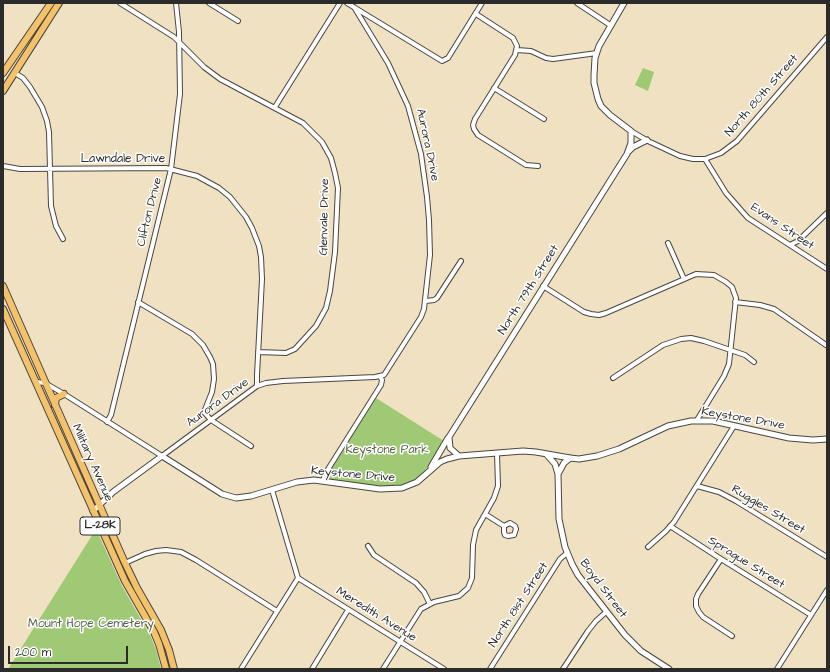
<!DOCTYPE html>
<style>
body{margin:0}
#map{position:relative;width:830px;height:672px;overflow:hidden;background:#f0e1c3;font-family:"Architects Daughter",sans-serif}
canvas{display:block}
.frame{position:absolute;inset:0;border:4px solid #2b2b2b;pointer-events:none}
.scale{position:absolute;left:8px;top:646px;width:120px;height:18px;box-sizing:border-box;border:2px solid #2b2b2b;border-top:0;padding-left:5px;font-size:12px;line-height:14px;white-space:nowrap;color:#2b2b2b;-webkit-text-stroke:3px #fff;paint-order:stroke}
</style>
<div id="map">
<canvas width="830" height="672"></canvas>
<div class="frame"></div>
<div class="scale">200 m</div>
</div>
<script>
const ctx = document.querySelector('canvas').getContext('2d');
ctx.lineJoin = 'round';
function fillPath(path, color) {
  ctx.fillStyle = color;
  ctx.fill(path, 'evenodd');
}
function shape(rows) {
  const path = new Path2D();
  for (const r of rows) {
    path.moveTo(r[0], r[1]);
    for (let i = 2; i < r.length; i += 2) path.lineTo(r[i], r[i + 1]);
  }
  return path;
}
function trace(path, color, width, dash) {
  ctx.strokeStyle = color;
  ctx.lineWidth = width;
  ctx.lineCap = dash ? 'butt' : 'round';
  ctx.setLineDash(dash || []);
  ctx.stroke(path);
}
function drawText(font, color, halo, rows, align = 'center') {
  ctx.font = font + ' "Architects Daughter",sans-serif';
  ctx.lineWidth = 3;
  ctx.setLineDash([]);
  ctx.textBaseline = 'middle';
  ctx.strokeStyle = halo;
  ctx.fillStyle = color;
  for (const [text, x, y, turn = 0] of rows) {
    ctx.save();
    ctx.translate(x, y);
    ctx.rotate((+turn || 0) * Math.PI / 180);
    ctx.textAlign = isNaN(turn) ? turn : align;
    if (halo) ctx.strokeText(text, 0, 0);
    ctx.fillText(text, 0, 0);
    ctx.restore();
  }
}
const green = shape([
 [643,68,654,72,648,91,635,85],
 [376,398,444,441,422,475,406,485,381,487,329,479,327,476,328,474],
 [96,529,122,586,151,637,156,650,161,669,8,669]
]);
const minor = shape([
 [120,3,174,37,204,67,220,79,303,123,322,142,331,158,335,173,338,188,335,252,330,291,326,308,316,326,295,349,286,353,258,352],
 [209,3,238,21],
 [347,3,442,61,448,58,482,3],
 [577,3,610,25],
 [476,14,513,38,517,46,515,55,475,119,473,125,474,129,478,135,526,165,538,166],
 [517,50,531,51,546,58,553,59,597,53],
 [15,73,23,78,30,87,42,107,47,121,49,132,51,206,56,226,63,239],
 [494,88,544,119],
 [275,107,340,3],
 [631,131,648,141,680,156,693,159,705,159,726,193,748,218,827,269],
 [705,159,721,153,737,141,827,37],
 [3,166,20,169,166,168,197,176,219,188,230,197,246,217,252,228,259,246,261,257,262,279,257,375,257,386],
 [668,243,684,279],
 [790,245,798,241,827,213],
 [543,286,584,312,591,314,599,315,606,313,696,274,714,275,726,282,732,287,736,298,729,364,724,376,697,420],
 [426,301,434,300,437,298,461,261],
 [138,302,192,334,203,345,210,357,213,364,214,379,212,392,204,412,211,420,251,446],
 [735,302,760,305,774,309,826,345],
 [613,378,663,345,681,339,691,338,704,341,745,355,754,362],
 [36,382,45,383,64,394,162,456,257,386,266,383,283,381,375,377,384,375,421,317,424,309,430,255,429,220,427,197,421,154,408,106,388,63,354,7],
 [107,422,111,415,171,169,180,94,179,32,176,3],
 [323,481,325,474,381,385,382,380,380,376],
 [697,486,719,492,736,501,827,557],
 [485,514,504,526,504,532,505,535,508,536,514,535,516,529,515,526,510,523,504,526],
 [670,526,721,559,811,615],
 [368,546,374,555,416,583,424,592,430,604],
 [648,547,666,531,674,522,734,426],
 [721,559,698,594,696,599,696,606,699,612,703,617,732,636],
 [125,563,145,554,156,551,166,550,181,552,196,560,277,611],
 [298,578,444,669],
 [241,669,298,578,272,490],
 [312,669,348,610],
 [383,669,421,609,434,602,459,596,468,588,472,578,473,545,476,530,494,498,498,486,497,453],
 [490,669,560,559,567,553],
 [563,669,588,631,596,621,606,612],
 [777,669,827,590]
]);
const tertiary = shape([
 [629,151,633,147,647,140],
 [547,455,555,464,558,474,559,519,565,547,572,564,578,575,625,635,641,651,669,669],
 [459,456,450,448,449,437,627,154,631,143,631,131,610,115,601,106,598,99,594,83,594,75,595,58,599,46,624,3],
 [431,467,448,438],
 [558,474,564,463,570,458],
 [93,511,113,492,162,456,222,494,236,498,251,496,297,482,314,480,380,489,402,488,417,482,440,462,447,459,459,456,523,451,536,452,570,458,579,459,597,456,619,449,668,426,691,421,713,421,789,438,813,440,827,439]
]);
const primary = shape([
 [3,73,51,3],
 [3,91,59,3],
 [3,286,125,563,137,588,161,630,169,650,174,669],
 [3,309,125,581,154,632,159,644,166,669],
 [55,405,56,398,64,394]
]);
const shields = [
 [100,526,40]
];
const shieldNames = [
 ["L-28K",100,526]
];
const streetNames = [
 ["North 80th Street",762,96,-49],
 ["Aurora Drive",427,145,78],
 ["Lawndale Drive",123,159],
 ["Clifton Drive",150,212,-76],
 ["Glenvale Drive",325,217,-89],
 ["Evans Street",782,227,34],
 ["North 79th Street",529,290,-58],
 ["Aurora Drive",218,403,-36],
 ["Keystone Drive",743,419,10],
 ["Military Avenue",92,463,66],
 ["Keystone Drive",353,475,5],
 ["Ruggles Street",768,510,31],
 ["Sprague Street",746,563,32],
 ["Boyd Street",603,589,53],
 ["North 81st Street",519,605,-57],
 ["Meredith Avenue",376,615,32]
];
const parkNames = [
 ["Keystone Park",387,450],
 ["Mount Hope Cemetery",91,624]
];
fillPath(green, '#a0c975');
trace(minor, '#494642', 6);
trace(tertiary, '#494642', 7);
trace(primary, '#494642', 8);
trace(minor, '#fff', 4);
trace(tertiary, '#fff', 5);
trace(primary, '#f3c26a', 6);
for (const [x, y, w] of shields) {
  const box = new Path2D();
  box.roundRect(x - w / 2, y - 9, w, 18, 3);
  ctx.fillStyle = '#fff';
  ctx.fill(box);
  trace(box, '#2b2b2b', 1);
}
drawText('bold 11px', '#2b2b2b', null, shieldNames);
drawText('12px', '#2b2b2b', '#fff', streetNames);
drawText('12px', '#546245', '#fff', parkNames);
</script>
